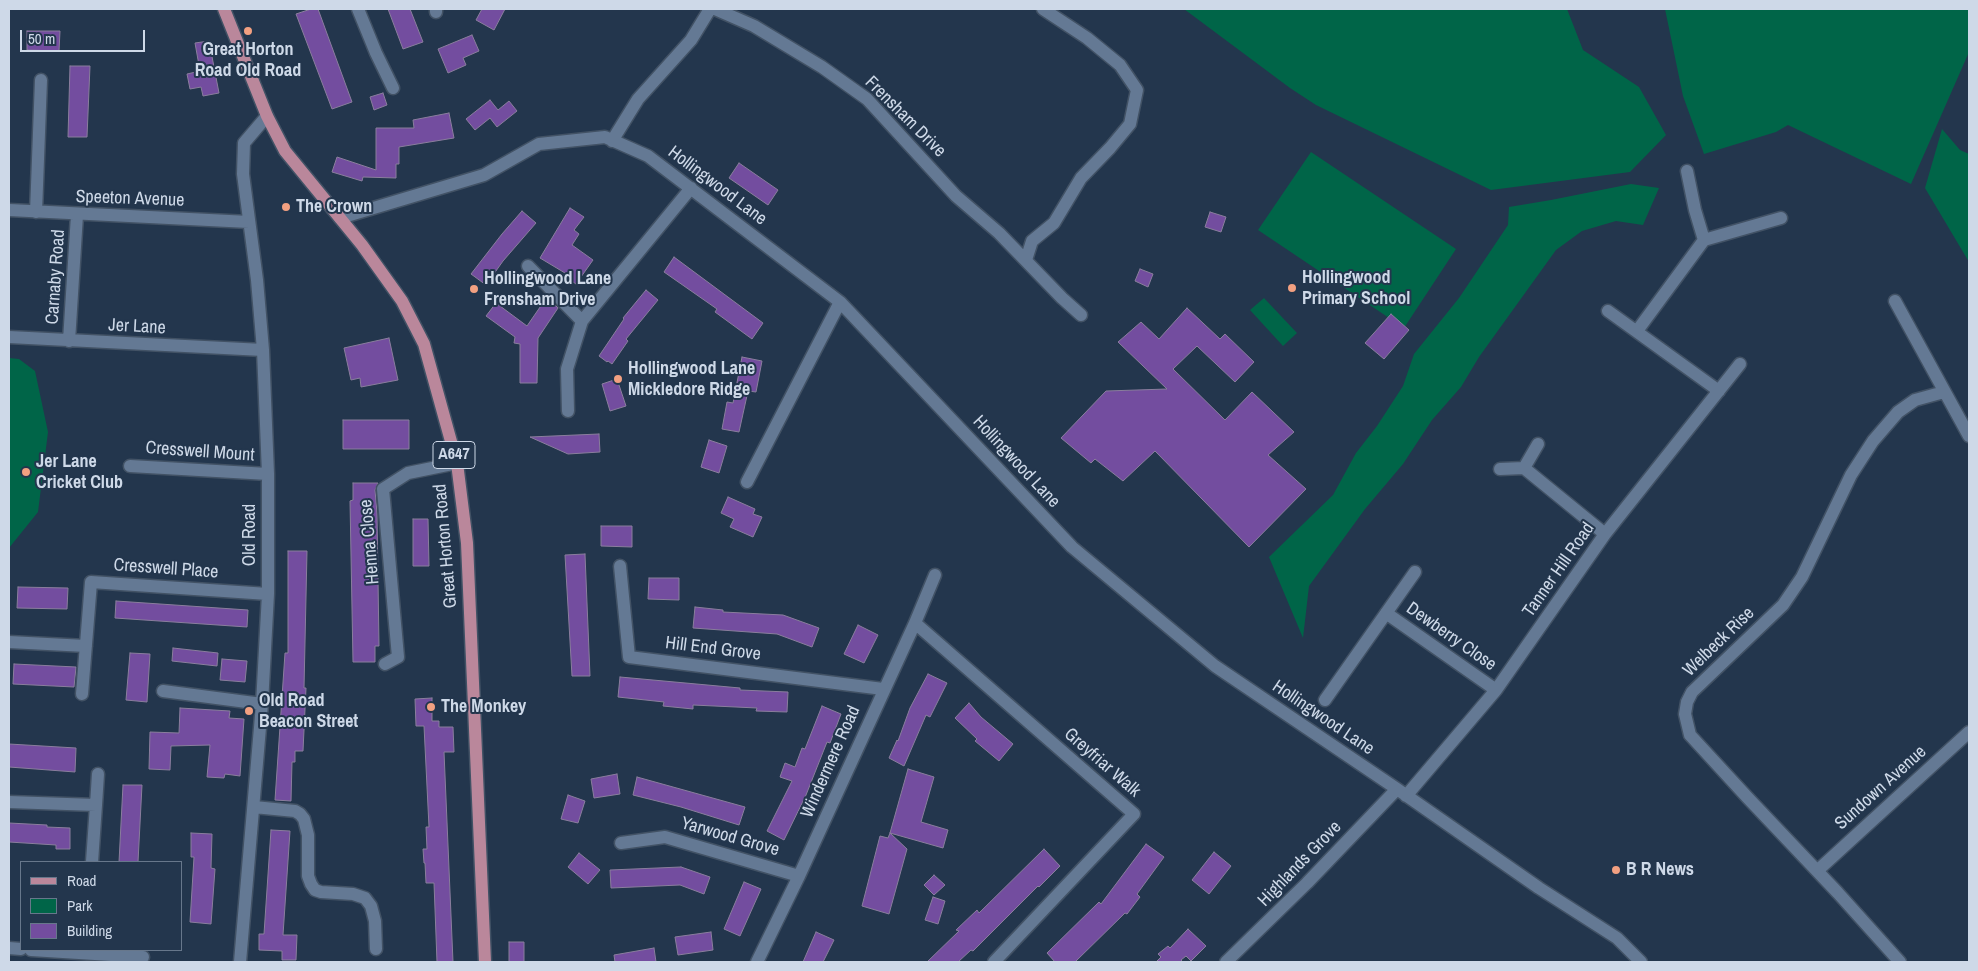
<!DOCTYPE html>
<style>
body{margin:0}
#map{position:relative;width:1978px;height:971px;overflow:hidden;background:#23364d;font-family:"Archivo Narrow",sans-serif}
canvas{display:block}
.frame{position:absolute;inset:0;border:10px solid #ced9e8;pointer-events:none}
.legend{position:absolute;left:20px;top:861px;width:162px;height:90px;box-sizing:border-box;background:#23364d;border:1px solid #67778b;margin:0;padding:6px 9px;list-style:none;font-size:15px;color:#ced9e8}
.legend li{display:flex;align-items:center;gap:10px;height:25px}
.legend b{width:25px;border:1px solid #67778b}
.scale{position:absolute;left:20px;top:30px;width:125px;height:22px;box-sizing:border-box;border:2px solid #ced9e8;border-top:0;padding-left:6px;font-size:15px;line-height:18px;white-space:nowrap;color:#ced9e8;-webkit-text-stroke:4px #23364d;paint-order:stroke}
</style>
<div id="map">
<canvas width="1978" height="971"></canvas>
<div class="frame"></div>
<ul class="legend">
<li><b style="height:6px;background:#ba879b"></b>Road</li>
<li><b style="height:14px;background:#006548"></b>Park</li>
<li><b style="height:14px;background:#734d9f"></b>Building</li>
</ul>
<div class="scale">50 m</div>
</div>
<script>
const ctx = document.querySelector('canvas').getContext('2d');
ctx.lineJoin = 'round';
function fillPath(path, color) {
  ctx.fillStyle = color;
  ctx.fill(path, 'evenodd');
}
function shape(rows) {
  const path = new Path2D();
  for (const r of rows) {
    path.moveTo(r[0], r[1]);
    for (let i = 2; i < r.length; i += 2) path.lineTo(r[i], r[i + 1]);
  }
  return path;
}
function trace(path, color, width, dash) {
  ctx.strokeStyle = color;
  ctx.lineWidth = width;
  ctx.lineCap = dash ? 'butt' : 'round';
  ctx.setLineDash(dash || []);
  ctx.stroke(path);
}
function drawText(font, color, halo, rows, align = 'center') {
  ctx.font = font + ' "Archivo Narrow",sans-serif';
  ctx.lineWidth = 4;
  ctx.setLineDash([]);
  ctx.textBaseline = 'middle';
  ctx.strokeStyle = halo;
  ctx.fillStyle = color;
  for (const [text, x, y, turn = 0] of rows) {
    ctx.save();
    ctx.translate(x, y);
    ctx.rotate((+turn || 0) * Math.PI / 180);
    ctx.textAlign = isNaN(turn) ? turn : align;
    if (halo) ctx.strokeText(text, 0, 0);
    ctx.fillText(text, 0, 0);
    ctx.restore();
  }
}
const green = shape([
 [1184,9,1567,9,1583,50,1639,87,1666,135,1630,172,1491,190,1316,105,1290,88],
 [1665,9,1969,9,1969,52,1911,184,1788,125,1776,132,1704,154,1683,96],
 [1942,129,1960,150,1969,154,1969,262,1925,188],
 [1311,152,1456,249,1404,328,1258,230],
 [1631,184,1659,188,1643,225,1616,221,1582,231,1556,250,1479,357,1461,387,1432,420,1403,464,1365,509,1309,586,1303,638,1269,557,1333,495,1356,453,1377,426,1403,386,1414,354,1459,298,1508,225,1509,207,1551,200],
 [1264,298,1297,333,1283,346,1250,310],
 [9,358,19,359,35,371,48,432,38,512,9,548]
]);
const building = shape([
 [311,9,318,9,352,102,332,109,296,14,311,9],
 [388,9,410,9,423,42,403,49,388,9],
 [482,9,505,9,494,30,476,20,482,9],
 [27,31,60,31,59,51,27,50,27,31],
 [472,35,479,51,463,58,466,65,448,73,438,49,472,35],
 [209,41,219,93,203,96,201,87,190,89,187,74,200,71,195,43,209,41],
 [70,66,90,66,87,137,68,137,70,66],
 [383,93,387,105,374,110,370,97,383,93],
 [490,100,498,110,509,101,517,111,497,127,490,118,475,130,466,119,490,100],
 [449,113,454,138,399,147,399,164,396,164,396,178,363,177,362,181,332,172,337,157,376,170,376,128,414,128,413,120,449,113],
 [739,163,778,190,768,205,729,178,739,163],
 [570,208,584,217,574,230,579,234,572,245,593,260,576,284,563,275,565,273,540,258,570,208],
 [522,211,536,223,503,261,486,285,471,274,502,234,522,211],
 [1210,212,1226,217,1221,232,1205,227,1210,212],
 [674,257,763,323,752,339,715,312,717,309,664,272,674,257],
 [1140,269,1153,274,1148,287,1135,281,1140,269],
 [646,290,658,300,626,339,628,341,612,364,608,361,607,362,599,356,624,319,623,318,646,290],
 [547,297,558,308,538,338,537,383,520,383,520,344,514,343,515,337,486,316,496,303,527,326,547,297],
 [1187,308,1220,339,1225,334,1254,362,1235,382,1197,346,1173,369,1225,420,1252,392,1294,432,1268,455,1306,489,1249,547,1155,451,1123,481,1095,459,1091,463,1061,438,1106,391,1167,389,1118,342,1141,322,1159,339,1187,308],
 [1391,314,1409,330,1384,359,1365,343,1391,314],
 [389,338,398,380,361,387,360,378,351,380,344,348,389,338],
 [742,357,762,361,756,392,748,391,739,432,722,429,727,402,733,403,742,357],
 [617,379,626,406,610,411,602,384,617,379],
 [343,420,409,420,409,449,343,449,343,420],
 [599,434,600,452,568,454,530,437,599,434],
 [709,440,727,446,719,473,701,467,709,440],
 [353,483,378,483,375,490,377,514,379,646,375,646,375,662,353,662,350,501,353,500,353,483],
 [728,497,755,509,753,514,762,517,753,537,730,527,734,519,721,513,728,497],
 [413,519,428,519,429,566,413,566,413,519],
 [601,526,632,526,632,547,601,546,601,526],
 [288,551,307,551,304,688,306,688,303,751,295,751,295,762,292,762,291,801,275,800,285,653,288,653,288,551],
 [585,554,590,676,572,676,565,555,585,554],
 [649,578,679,578,679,600,648,599,649,578],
 [18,587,68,588,67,609,17,608,18,587],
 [116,601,248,610,247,627,115,618,116,601],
 [695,607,723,610,723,612,783,615,819,628,812,647,777,634,693,628,695,607],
 [858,625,878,635,864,663,844,654,858,625],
 [173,648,218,653,217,666,172,661,173,648],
 [130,653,150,654,147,702,126,700,130,653],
 [222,659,247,661,245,682,220,680,222,659],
 [14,664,76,667,74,687,13,684,14,664],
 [928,674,947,683,930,717,926,715,904,766,889,758,897,740,898,741,910,708,928,674],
 [620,677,740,688,740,690,788,692,787,712,756,711,757,708,693,705,693,709,663,706,664,702,618,697,620,677],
 [432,698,432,721,439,721,439,727,453,727,454,752,444,752,453,962,437,962,434,883,426,883,425,863,424,863,423,849,427,849,426,827,429,827,424,726,416,726,415,699,432,698],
 [969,703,981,717,1013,744,999,761,975,741,977,739,955,718,969,703],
 [822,706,841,714,830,743,827,742,806,795,784,840,767,831,792,781,780,777,785,763,795,767,802,748,805,749,822,706],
 [180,708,230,711,229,718,244,719,240,776,225,774,224,778,207,777,210,745,171,746,170,770,149,769,150,732,179,733,180,708],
 [9,744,76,748,75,772,9,767,9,744],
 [908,769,934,777,921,822,948,830,943,848,890,833,908,769],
 [617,774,620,794,594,798,591,779,617,774],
 [637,777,745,807,739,825,681,807,633,795,637,777],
 [123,785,142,785,138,862,119,862,123,785],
 [568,795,585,801,578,823,561,819,568,795],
 [9,823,47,825,47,827,70,828,70,849,56,849,56,845,9,842,9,823],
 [271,830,290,831,283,935,297,935,296,960,282,960,282,951,259,950,259,934,264,934,271,830],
 [191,833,212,834,211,868,215,869,211,924,190,922,194,857,191,857,191,833],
 [890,833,907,849,889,914,862,906,880,836,888,838,890,833],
 [1146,844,1164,857,1137,894,1140,897,1127,914,1125,913,1075,962,1055,962,1047,953,1099,902,1101,904,1146,844],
 [1044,849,1060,866,1039,887,1038,886,973,951,971,950,958,962,927,962,959,931,956,930,977,910,979,913,1044,849],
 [1214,852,1231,866,1209,894,1192,880,1214,852],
 [579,853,600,870,588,884,568,867,579,853],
 [681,867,710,877,704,894,680,885,611,888,610,870,681,867],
 [934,875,945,885,934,895,924,885,934,875],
 [744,882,761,889,740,936,724,929,744,882],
 [933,897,945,901,938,924,925,920,933,897],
 [1188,929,1206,946,1191,961,1186,956,1181,960,1183,962,1156,962,1161,957,1158,954,1168,946,1170,948,1188,929],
 [711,932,713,950,678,955,675,937,711,932],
 [816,932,834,940,823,962,803,962,816,932],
 [509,942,524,942,524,962,509,962,509,942],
 [654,948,656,962,615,962,614,955,654,948]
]);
const minor = shape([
 [358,9,376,53,393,88],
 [436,9,436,12],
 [715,9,754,26,822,67,867,99,956,196,999,233,1062,298,1081,315],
 [612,141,638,99,691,40,710,9],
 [1687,171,1695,210,1704,240],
 [9,210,249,222],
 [36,212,41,80],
 [340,218,484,175,539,144,605,137,648,156,840,302,1072,547,1215,666,1397,789,1539,888,1617,938,1641,962],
 [1026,260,1032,241,1054,223,1081,178,1110,148,1130,124,1137,90,1120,65,1087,38,1043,9],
 [528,266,582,321],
 [1895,301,1969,436],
 [1608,311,1719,391],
 [1637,331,1704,240,1781,218],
 [9,337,263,350],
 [69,341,77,215],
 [568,411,567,369,582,321,691,188],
 [130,466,268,474],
 [1524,468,1605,534],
 [1500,469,1524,468,1538,444],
 [747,482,840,302],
 [620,566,629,657,883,689],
 [1386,613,1496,690],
 [915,623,1134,814,994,962],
 [9,642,86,646],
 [385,664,398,657,383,489,408,473,457,463],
 [163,691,262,704],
 [82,694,91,582,268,594],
 [1325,700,1415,572],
 [1406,796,1496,690,1605,534,1740,364],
 [9,802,96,805,92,862],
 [96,805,98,774],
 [254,807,295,811,300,814,304,819,308,835,308,876,311,884,315,890,321,892,353,894,365,898,371,906,375,921,376,949],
 [621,843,665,837,799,876],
 [1817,871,1969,732],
 [9,948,21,949],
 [31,950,143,957],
 [240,962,262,704,268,594,268,474,263,350,257,280,243,174,244,143,267,116],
 [757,962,799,876,915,623,935,575],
 [1226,962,1307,883,1397,789],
 [1900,962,1838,893,1747,797,1690,735,1685,714,1687,702,1692,692,1783,605,1802,577,1851,475,1873,441,1898,412,1915,400,1944,392]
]);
const major = shape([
 [224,9,267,116,285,151,362,245,402,301,424,344,457,463,467,543,485,962]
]);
const markers = [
 [248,31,5,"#f2a081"],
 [286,207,5,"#f2a081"],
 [1292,288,5,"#f2a081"],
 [474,289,5,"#f2a081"],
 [618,379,5,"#f2a081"],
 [26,472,5,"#f2a081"],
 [431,707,5,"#f2a081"],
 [249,711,5,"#f2a081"],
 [1616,870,5,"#f2a081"]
];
const shields = [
 [454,455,42]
];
const shieldNames = [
 ["A647",454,455]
];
const poiNames = [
 ["Great Horton",248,50,"center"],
 ["Road Old Road",248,71,"center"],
 ["The Crown",296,207],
 ["Hollingwood",1302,278],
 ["Primary School",1302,299],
 ["Hollingwood Lane",484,279],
 ["Frensham Drive",484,300],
 ["Hollingwood Lane",628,369],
 ["Mickledore Ridge",628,390],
 ["Jer Lane",36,462],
 ["Cricket Club",36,483],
 ["Old Road",259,701],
 ["Beacon Street",259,722],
 ["The Monkey",441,707],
 ["B R News",1626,870]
];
const streetNames = [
 ["Frensham Drive",905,117,45],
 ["Hollingwood Lane",717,186,37],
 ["Speeton Avenue",130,199,2],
 ["Carnaby Road",56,277,-86],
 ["Jer Lane",137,327,3],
 ["Cresswell Mount",200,452,4],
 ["Hollingwood Lane",1016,462,47],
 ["Old Road",250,535,-90],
 ["Henna Close",370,542,-95],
 ["Great Horton Road",446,546,-95],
 ["Cresswell Place",166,569,4],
 ["Tanner Hill Road",1559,570,-55],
 ["Dewberry Close",1451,637,35],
 ["Welbeck Rise",1719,642,-44],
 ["Hill End Grove",713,649,7],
 ["Hollingwood Lane",1323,718,34],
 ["Windermere Road",831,762,-66],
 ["Greyfriar Walk",1102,763,41],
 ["Sundown Avenue",1881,788,-42],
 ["Yarwood Grove",730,837,16],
 ["Highlands Grove",1300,864,-46]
];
fillPath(green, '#006548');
fillPath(building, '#734d9f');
trace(building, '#8a7e9d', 1);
trace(minor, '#425265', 15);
trace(major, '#425265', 15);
trace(minor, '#647994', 12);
trace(major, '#ba879b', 12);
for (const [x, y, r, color] of markers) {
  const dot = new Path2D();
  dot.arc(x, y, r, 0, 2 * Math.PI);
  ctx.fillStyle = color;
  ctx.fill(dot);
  trace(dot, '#23364d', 2);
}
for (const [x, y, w] of shields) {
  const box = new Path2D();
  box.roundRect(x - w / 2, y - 13.5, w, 27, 4);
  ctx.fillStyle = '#23364d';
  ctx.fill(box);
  trace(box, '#ced9e8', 1);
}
drawText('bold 16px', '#ced9e8', null, shieldNames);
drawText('bold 18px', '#ced9e8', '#23364d', poiNames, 'left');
drawText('18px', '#ced9e8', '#23364d', streetNames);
</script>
